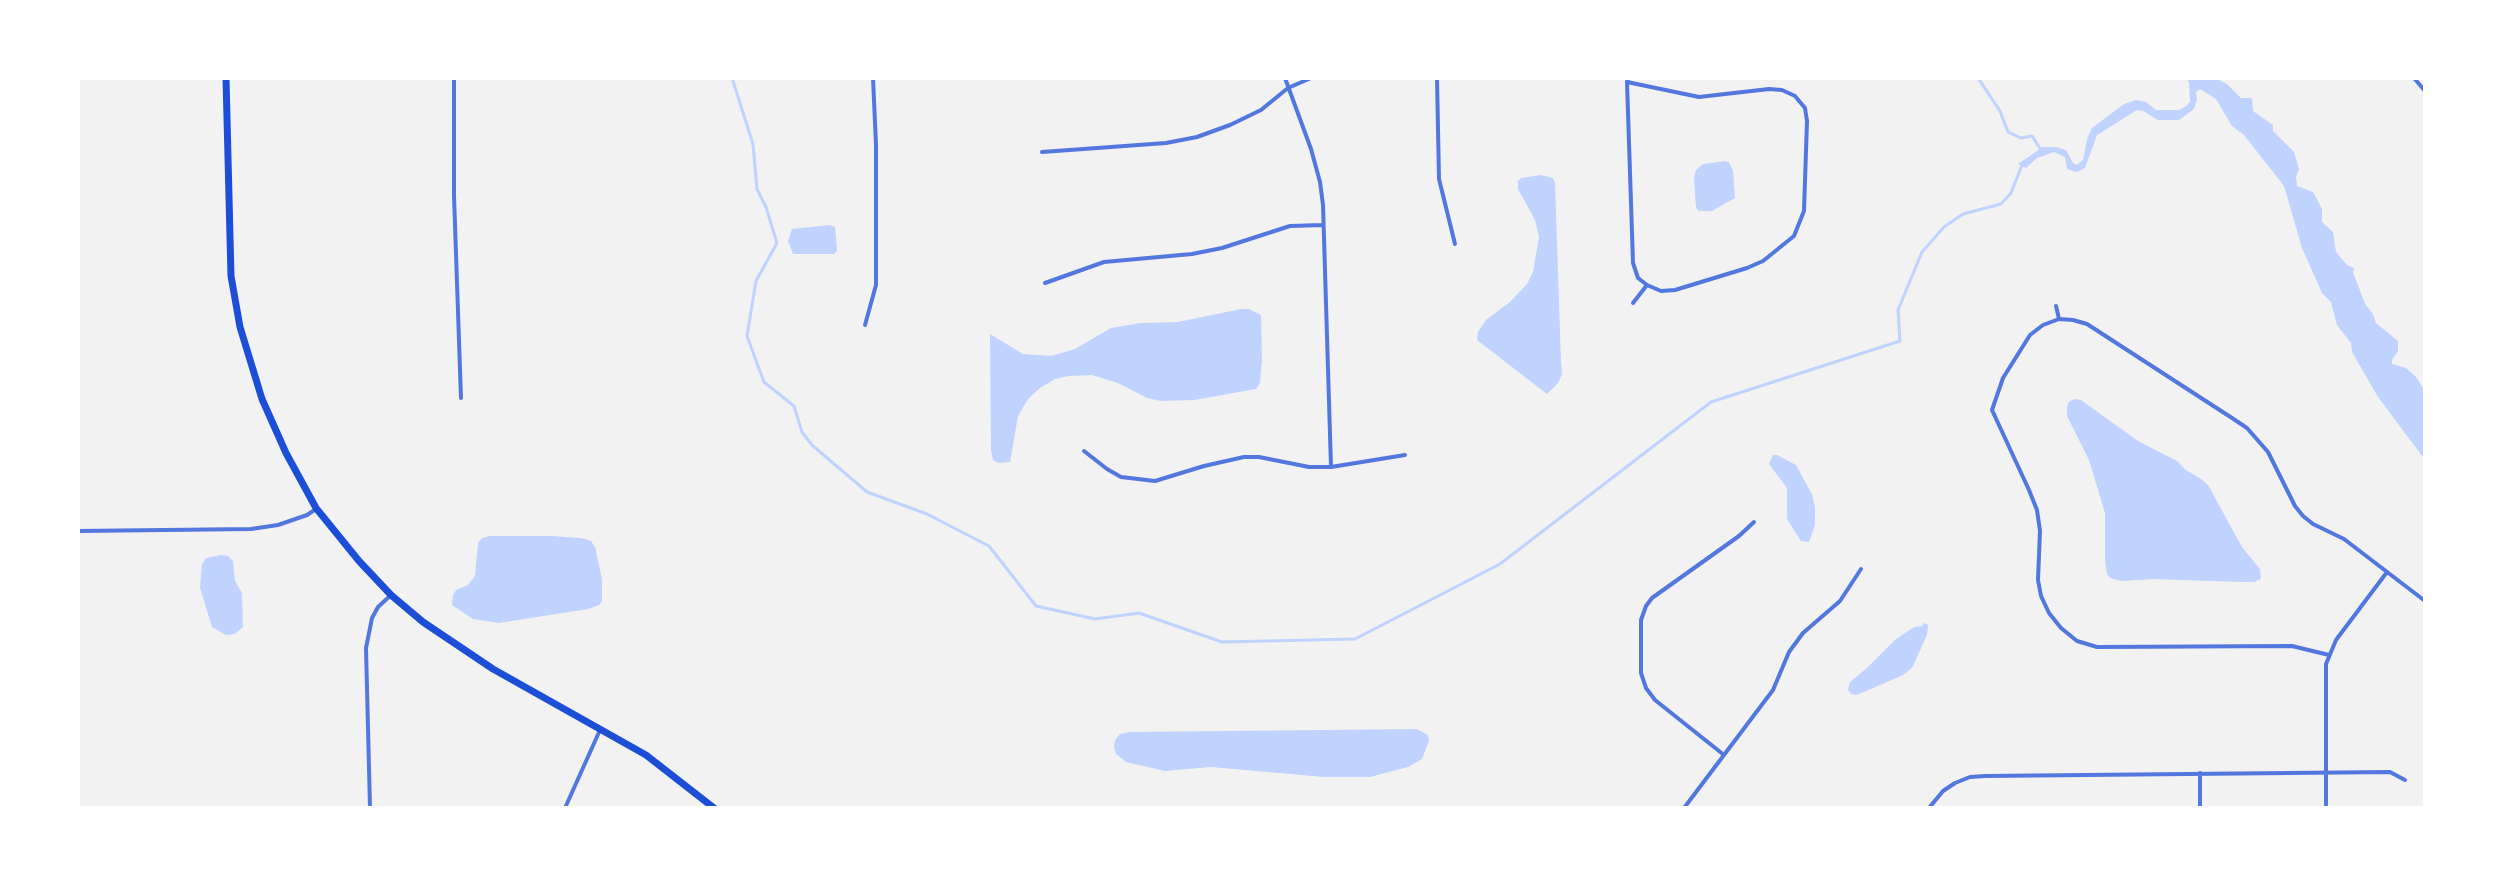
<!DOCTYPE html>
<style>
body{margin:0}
#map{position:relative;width:2503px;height:886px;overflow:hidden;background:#f2f2f2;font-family:Figtree,sans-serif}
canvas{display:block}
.frame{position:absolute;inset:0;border:80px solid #fff;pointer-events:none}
</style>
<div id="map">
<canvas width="2503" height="886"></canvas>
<div class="frame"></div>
</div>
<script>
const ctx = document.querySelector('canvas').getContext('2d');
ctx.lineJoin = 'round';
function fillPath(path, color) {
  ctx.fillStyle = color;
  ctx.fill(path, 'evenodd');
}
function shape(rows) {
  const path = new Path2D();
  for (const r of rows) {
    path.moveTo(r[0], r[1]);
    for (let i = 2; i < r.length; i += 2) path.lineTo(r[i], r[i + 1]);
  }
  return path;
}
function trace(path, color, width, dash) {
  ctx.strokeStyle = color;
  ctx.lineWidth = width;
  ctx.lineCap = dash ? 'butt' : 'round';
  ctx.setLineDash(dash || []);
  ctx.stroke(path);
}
const water = shape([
 [2186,78,2215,78,2227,84,2241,98,2252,98,2253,111,2273,125,2273,131,2294,152,2299,169,2296,177,2297,186,2313,192,2322,209,2322,222,2333,232,2336,252,2347,265,2354,268,2353,272,2365,304,2373,314,2376,323,2398,341,2398,351,2392,360,2392,364,2406,368,2416,377,2425,391,2425,460,2378,397,2352,352,2351,343,2337,325,2331,302,2322,293,2302,248,2284,186,2244,135,2232,126,2216,99,2200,89,2196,92,2197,99,2194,109,2179,120,2158,120,2143,111,2137,110,2097,135,2085,168,2077,172,2067,169,2065,157,2054,152,2037,158,2026,168,2018,164,2043,147,2056,147,2066,150,2073,163,2077,165,2083,160,2087,139,2092,128,2124,104,2136,100,2146,102,2156,110,2179,110,2186,106,2190,102,2189,82],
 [1725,161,1729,162,1733,171,1735,198,1712,211,1699,211,1696,208,1694,177,1696,170,1703,164],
 [1541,175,1553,178,1555,183,1561,362,1562,374,1558,383,1547,394,1477,340,1478,332,1486,320,1510,302,1527,284,1533,272,1539,237,1535,220,1518,189,1518,181,1521,178],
 [830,225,835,227,837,251,834,254,793,254,788,241,792,229],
 [1241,309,1249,309,1261,315,1262,360,1260,383,1256,389,1194,400,1161,401,1147,398,1118,383,1092,375,1069,376,1055,379,1040,388,1028,399,1018,416,1010,462,998,463,993,460,991,451,990,334,1023,354,1051,356,1075,349,1111,328,1141,323,1178,322],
 [2074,399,2081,400,2138,441,2177,461,2186,470,2201,479,2208,485,2242,547,2260,569,2261,579,2254,582,2241,582,2154,579,2121,581,2110,578,2107,574,2105,560,2105,513,2089,460,2067,416,2067,407,2069,402],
 [1773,455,1777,455,1796,465,1812,494,1815,507,1815,525,1809,542,1801,541,1787,519,1787,488,1769,464],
 [490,536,552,536,581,538,591,541,595,547,602,579,602,601,599,605,588,609,499,623,473,619,452,605,453,595,456,590,468,585,475,576,478,543,482,538],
 [221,555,228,556,233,561,235,581,242,593,243,627,235,634,226,635,212,627,200,588,202,564,206,558],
 [1924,623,1928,625,1927,635,1912,668,1903,675,1871,689,1856,695,1851,694,1848,690,1850,682,1867,668,1895,640,1914,627,1922,626],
 [1417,729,1428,735,1429,741,1422,759,1408,767,1370,777,1324,777,1211,767,1165,771,1126,762,1116,754,1114,747,1115,740,1120,734,1130,732]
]);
const stream = shape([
 [732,78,753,144,757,189,766,207,777,243,756,281,747,336,764,382,794,406,802,432,812,445,867,492,927,514,989,546,1036,606,1095,619,1139,613,1222,642,1355,639,1500,564,1711,402,1900,341,1898,310,1922,252,1944,227,1963,214,2001,204,2011,193,2022,165],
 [1978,78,2000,111,2008,132,2021,138,2032,136,2041,150]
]);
const minor = shape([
 [454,78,454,196,461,398],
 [1285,78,1311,149,1320,182,1323,205,1331,467],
 [1437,78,1439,179,1455,244],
 [2414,78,2425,91],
 [1627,82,1699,97,1769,89,1782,90,1795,96,1805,108,1807,121,1804,211,1794,236,1763,261,1747,268,1675,290,1661,291,1647,285,1638,278,1633,263,1627,82,1628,78],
 [1042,152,1166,143,1197,137,1230,125,1261,110,1288,88,1311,78],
 [1045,283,1104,262,1192,254,1222,248,1290,226,1323,225],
 [1633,303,1647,285],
 [2056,306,2059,319],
 [865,325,876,285,876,145,873,78],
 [1084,451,1107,469,1121,477,1155,481,1204,466,1244,457,1259,457,1309,467,1331,467,1405,455],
 [78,531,251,529,278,525,307,515,316,509],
 [2329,655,2292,646,2097,647,2077,641,2061,628,2049,613,2041,596,2038,580,2040,531,2037,510,2029,490,1992,410,2003,378,2030,335,2043,325,2059,319,2073,320,2087,324,2232,418,2247,428,2268,452,2295,506,2303,516,2313,524,2344,539,2425,601],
 [1724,755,1655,700,1646,688,1641,673,1641,620,1646,606,1652,598,1739,536,1754,522],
 [2200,773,2200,808],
 [370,808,366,648,372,618,378,607,391,595],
 [565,808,600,730],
 [1684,808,1773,690,1789,652,1803,633,1840,601,1861,569],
 [1929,808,1943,791,1955,783,1970,777,1985,776,2390,772,2405,780],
 [2326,808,2326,664,2336,640,2387,572]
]);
const primary = shape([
 [226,78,231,276,240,327,262,399,286,453,316,508,359,561,391,595,423,622,493,669,646,755,714,808]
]);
fillPath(water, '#bfd3fe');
trace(stream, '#bfd3fe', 3);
trace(minor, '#5277de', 4);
trace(primary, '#1d4ed8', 7);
</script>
